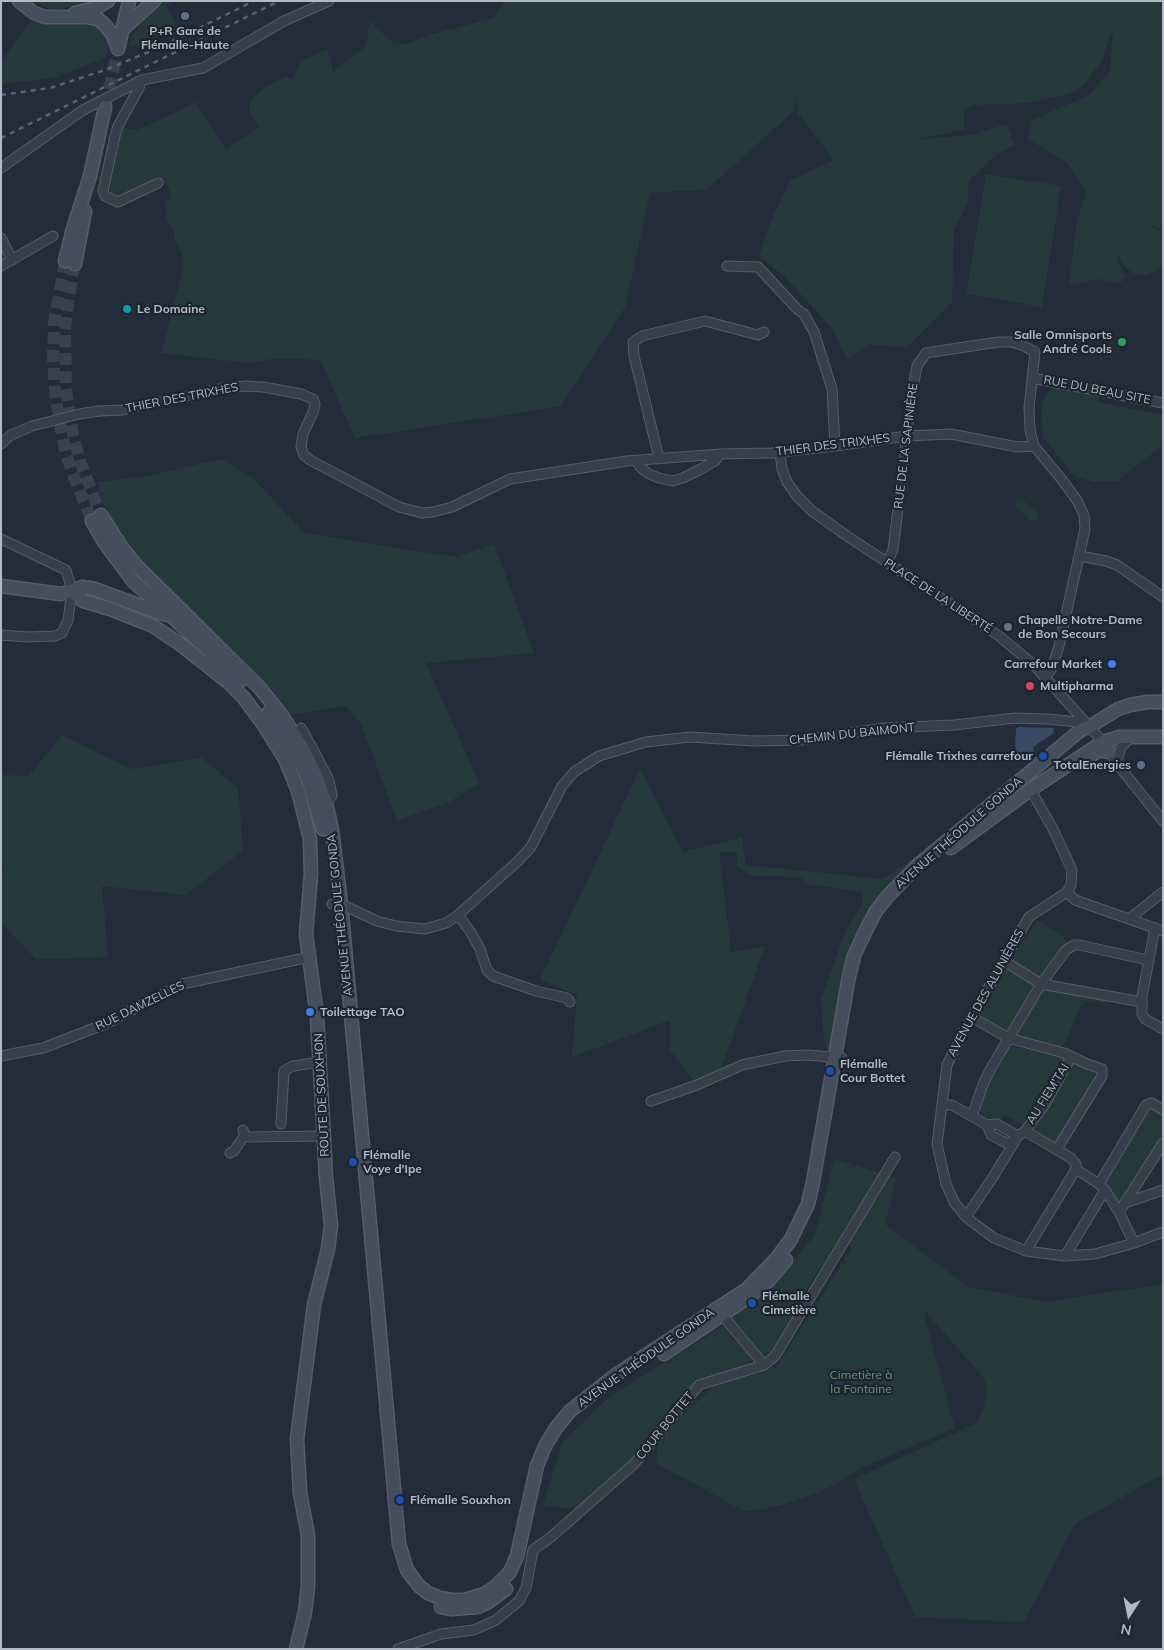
<!DOCTYPE html>
<meta charset="utf-8">
<style>
body{margin:0}
#map{position:relative;width:1164px;height:1650px;overflow:hidden;background:#232d3a;font-family:Mulish,sans-serif}
canvas{display:block}
.frame{position:absolute;inset:0;border:2px solid #b2bac6;pointer-events:none}
.north{position:absolute;left:1104px;top:1590px;width:50px;height:50px;-webkit-text-stroke:4px #1c242f;paint-order:stroke;rotate:191deg;font-size:14px;font-weight:700;line-height:20px;text-align:center;color:#b2bac6}
.north::after{content:'';display:block;margin:auto;width:18px;height:22px;background:#b2bac6;clip-path:polygon(50% 0,100% 100%,50% 72%,0 100%)}
</style>
<div id="map">
<canvas width="1164" height="1650"></canvas>
<div class="frame"></div>
<div class="north">N</div>
</div>
<script>
const ctx = document.querySelector('canvas').getContext('2d');
ctx.lineJoin = 'round';
function fillPath(path, color) {
  ctx.fillStyle = color;
  ctx.fill(path, 'evenodd');
}
function shape(rows) {
  const path = new Path2D();
  for (const r of rows) {
    path.moveTo(r[0], r[1]);
    for (let i = 2; i < r.length; i += 2) path.lineTo(r[i], r[i + 1]);
  }
  return path;
}
function trace(path, color, width, dash) {
  ctx.strokeStyle = color;
  ctx.lineWidth = width;
  ctx.lineCap = dash ? 'butt' : 'round';
  ctx.setLineDash(dash || []);
  ctx.stroke(path);
}
function drawText(font, color, halo, rows, align = 'center') {
  ctx.font = font + ' Mulish,sans-serif';
  ctx.lineWidth = 4.5;
  ctx.setLineDash([]);
  ctx.textBaseline = 'middle';
  ctx.strokeStyle = halo;
  ctx.fillStyle = color;
  for (const [text, x, y, turn = 0] of rows) {
    ctx.save();
    ctx.translate(x, y);
    ctx.rotate((+turn || 0) * Math.PI / 180);
    ctx.textAlign = isNaN(turn) ? turn : align;
    if (halo) ctx.strokeText(text, 0, 0);
    ctx.fillText(text, 0, 0);
    ctx.restore();
  }
}
const green = shape([
 [37,1,96,1,91,4,53,10,42,6],
 [176,1,166,6,177,26,129,48,132,36,143,19,159,2],
 [505,1,1163,1,1163,233,1158,227,1148,225,1158,229,1163,235,1163,264,1156,271,1145,275,1133,273,1123,265,1117,255,1118,263,1126,276,1120,283,1098,279,1069,285,1076,227,1086,191,1066,162,1028,139,1031,121,1089,95,1110,71,1113,28,1102,60,1084,85,1070,94,1027,103,972,105,964,112,964,124,966,129,914,140,971,135,1007,124,1014,145,993,157,969,181,967,204,954,230,952,303,906,348,869,344,847,360,832,328,785,277,759,256,770,223,790,181,834,160,798,113,796,95,795,94,794,111,707,189,650,193,625,307,561,406,355,438,320,360,276,358,249,363,161,353,184,266,182,253,174,240,175,234,167,220,165,202,171,197,168,185,157,183,118,202,110,199,104,184,118,126,136,130,180,111,195,102,226,149,259,127,250,112,249,106,253,98,264,88,286,76,293,79,301,62,327,49,333,72,366,46,370,21,395,45,407,44,429,35,493,18],
 [32,19,47,22,86,20,102,28,110,43,106,58,53,78,1,84,1,61],
 [986,174,1061,186,1042,307,966,294],
 [1053,385,1099,397,1098,402,1163,415,1163,445,1117,481,1096,482,1075,477,1043,437,1041,403],
 [220,459,252,477,304,533,455,557,494,544,534,653,426,663,479,783,451,801,397,821,361,724,346,706,287,715,131,555,108,519,97,482,148,476],
 [1017,499,1021,499,1037,512,1039,516,1038,520,1032,521,1016,507,1015,502],
 [62,735,131,769,202,758,238,788,243,850,186,895,102,886,108,957,36,959,1,923,1,882,4,863,1,863,1,775,29,776],
 [640,769,683,852,742,837,746,865,883,879,915,857,914,864,864,922,834,1039,827,1052,823,1031,821,998,846,930,863,902,861,892,807,884,800,877,752,876,737,867,737,852,719,852,731,952,765,946,719,1075,697,1085,670,1050,670,1020,572,1057,577,995,540,980],
 [1038,920,1063,937,1066,942,1065,947,1041,979,1012,963,1015,953],
 [1007,967,1036,986,1008,1033,981,1017,979,1014,1004,970],
 [1042,988,1108,998,1106,1004,1090,1000,1081,1005,1065,1044,1059,1048,1016,1035,1016,1032],
 [1010,1046,1028,1050,1032,1048,1037,1052,1063,1057,1065,1060,1043,1102,1023,1125,1004,1115,1002,1119,998,1120,986,1118,978,1110,988,1081,1006,1047],
 [1073,1063,1098,1070,1098,1074,1056,1145,1030,1130],
 [1150,1106,1163,1114,1163,1136,1123,1204,1119,1204,1104,1183],
 [834,1159,896,1178,885,1224,968,1287,1046,1302,1163,1284,1163,1474,1075,1524,1024,1622,915,1617,854,1479,951,1435,977,1422,984,1407,987,1388,984,1378,926,1312,924,1315,955,1428,860,1468,845,1479,820,1492,785,1504,766,1509,744,1511,656,1463,658,1442,693,1405,713,1387,771,1364,772,1368,776,1368,852,1248,841,1241,810,1283,783,1337,770,1353,749,1361,749,1365,699,1385,634,1464,583,1509,543,1506,562,1443,609,1397,711,1334,769,1289,815,1235]
]);
const water = shape([
 [1018,727,1053,728,1054,733,1033,747,1034,751,1023,758,1015,754,1016,729]
]);
const secondaryTunnel = shape([
 [105,107,117,54],
 [65,261,54,322,53,358,55,392,61,430,66,454,75,480,92,521],
 [75,264,69,295,65,330,66,389,73,434,80,461,101,515]
]);
const street = shape([
 [141,81,139,88,118,126,115,136,103,191,105,196,118,202,158,183],
 [1,168,83,110,142,80,203,68,284,21,329,1],
 [1,238,12,260],
 [1,266,53,236],
 [727,266,758,267,798,310,804,314,814,332,832,389,835,446],
 [1032,378,1163,403],
 [1,444,11,435,32,426,79,414,99,411,123,410,223,388,246,386,263,387,301,394,313,399,315,405,313,412,303,434,301,447,304,455,310,460,399,507,422,513,433,512,452,507,510,479,627,461,720,454,772,453,835,446,907,436,951,434,1017,447,1034,446],
 [780,452,782,469,787,482,797,496,812,511,847,536,999,636,1034,665,1103,742,1118,765,1163,821],
 [659,458,634,356,633,342,642,336,705,321,758,335,764,332],
 [636,460,640,467,649,474,659,478,672,481,683,478,701,469,715,461,720,454],
 [1,539,66,570,72,590,68,620,62,633,55,636,28,637,1,635],
 [1080,556,1106,561,1117,565,1163,597],
 [887,562,893,550,912,393,917,366,926,353,998,342,1012,342,1024,346,1035,352,1029,408,1030,430,1034,446,1063,481,1078,502,1084,515,1085,529,1059,646,1052,668,1046,677],
 [301,728,315,753,329,780,332,796,326,803,321,804],
 [1118,765,1118,756,1122,746,1131,737],
 [1033,794,1053,829,1072,870,1071,885,1067,892,1029,917,967,1025,947,1065,937,1144,946,1184,954,1202,966,1217,975,1224,994,1238,1026,1251,1065,1256,1095,1254,1134,1243,1163,1232],
 [1067,892,1075,900,1163,931],
 [332,904,341,904,377,921,396,926,425,929,446,923,458,915,518,861,531,847,562,786,574,772,599,756,646,742,690,737,753,741,802,740,884,728,954,725,1015,718,1048,719,1077,722,1083,720],
 [458,915,470,931,480,949,487,970,493,976,536,991,567,998,570,1002],
 [1129,919,1163,892],
 [1155,928,1142,996,1142,1014,1145,1019,1163,1029],
 [1004,961,1041,984,1142,1002],
 [972,1017,1008,1038,1064,1053,1087,1064,1102,1069,1102,1076,1057,1149],
 [1,1056,43,1048,105,1024,182,984,310,957],
 [651,1101,697,1085,742,1065,785,1056,808,1055,842,1058],
 [942,1105,952,1105,987,1125,997,1124,1018,1136,1025,1131,1045,1104,1071,1057],
 [972,1116,984,1082,991,1068,1041,984,1066,950,1074,945,1079,945,1148,960],
 [281,1124,284,1071,293,1066,320,1062],
 [987,1125,991,1135,1006,1143,1015,1141],
 [243,1130,245,1137,324,1136],
 [1025,1131,1071,1158,1076,1164,1076,1169],
 [230,1153,234,1151,242,1139,245,1137],
 [1076,1169,1099,1184,1105,1190,1119,1212,1134,1243],
 [1099,1184,1146,1105,1152,1103,1163,1110],
 [1125,1203,1163,1190],
 [1119,1212,1163,1143],
 [966,1217,993,1177,1018,1136],
 [1026,1251,1076,1169],
 [1065,1256,1105,1190],
 [719,1311,764,1365],
 [398,1649,441,1634,474,1630,496,1620,519,1601,526,1588,533,1550,551,1537,634,1464,699,1385,764,1365,775,1356,895,1157]
]);
const secondary = shape([
 [19,1,34,13,45,17,87,17,98,19,104,24,113,35,118,49],
 [75,13,96,8,108,1],
 [122,30,154,1],
 [118,49,129,1],
 [65,261,73,229,90,176,105,107],
 [75,264,85,211],
 [101,515,122,548,136,565,259,687,283,717,302,747,315,774,326,803,332,830,341,904,399,1544,407,1570,419,1586,428,1593,440,1598,452,1600,465,1600,484,1594,495,1587,510,1572,517,1556,537,1466,545,1446,556,1428,570,1411,617,1374,747,1289,777,1258,791,1239,808,1204,813,1182,849,976,854,956,865,932,876,911,888,896,918,865,1082,729,1089,727,1118,709,1130,705,1147,702,1163,702],
 [92,521,104,542,133,581,241,680],
 [1,586,61,594,82,587,95,589,157,612,167,615],
 [72,590,83,601,110,609,153,626,180,644,228,682,244,698,263,724,285,759,298,791,310,839,311,874,306,934,317,1016,326,1177,331,1225,328,1249,314,1305,297,1439,300,1493,308,1535,308,1587,305,1612,296,1649],
 [269,712,291,745,307,777,323,829],
 [1090,756,1099,750,1110,752],
 [951,848,1030,790,1103,742,1118,737,1163,737],
 [664,1354,750,1296,768,1281,786,1260],
 [441,1607,452,1609,477,1607,487,1603,506,1589]
]);
const rail = shape([
 [1,95,50,88,105,70,158,48,254,1],
 [1,138,279,1]
]);
const markers = [
 [185,16,5,"#5c6f8a"],
 [127,309,5,"#0f9aa8"],
 [1122,342,5,"#2e9e5b"],
 [1008,627,5,"#6b7280"],
 [1112,664,5,"#3f7fe0"],
 [1030,686,5,"#e0444e"],
 [1043,756,5,"#1a4fb4"],
 [1141,765,5,"#5c6f8a"],
 [310,1012,5,"#3f7fe0"],
 [830,1071,5,"#1a4fb4"],
 [353,1162,5,"#1a4fb4"],
 [752,1303,5,"#1a4fb4"],
 [400,1500,5,"#1a4fb4"]
];
const poiNames = [
 ["P+R Gare de",185,31,"center"],
 ["Flémalle-Haute",185,45,"center"],
 ["Le Domaine",137,309],
 ["Salle Omnisports",1112,335,"right"],
 ["André Cools",1112,349,"right"],
 ["Chapelle Notre-Dame",1018,620],
 ["de Bon Secours",1018,634],
 ["Carrefour Market",1102,664,"right"],
 ["Multipharma",1040,686],
 ["Flémalle Trixhes carrefour",1033,756,"right"],
 ["TotalEnergies",1131,765,"right"],
 ["Toilettage TAO",320,1012],
 ["Flémalle",840,1064],
 ["Cour Bottet",840,1078],
 ["Flémalle",363,1155],
 ["Voye d'Ipe",363,1169],
 ["Flémalle",762,1296],
 ["Cimetière",762,1310],
 ["Flémalle Souxhon",410,1500]
];
const streetNames = [
 ["RUE DU BEAU SITE",1097,390,11],
 ["THIER DES TRIXHES",182,398,-11],
 ["THIER DES TRIXHES",833,445,-7],
 ["RUE DE LA SAPINIÈRE",906,446,-83],
 ["PLACE DE LA LIBERTÉ",938,596,33],
 ["CHEMIN DU BAIMONT",852,734,-6],
 ["AVENUE THÉODULE GONDA",959,833,-41],
 ["AVENUE THÉODULE GONDA",340,915,-96],
 ["AVENUE DES ALUNIÈRES",986,993,-61],
 ["RUE DAMZELLES",140,1006,-26],
 ["AU FIEM'TAI",1048,1094,-58],
 ["ROUTE DE SOUXHON",322,1095,-93],
 ["AVENUE THÉODULE GONDA",646,1358,-35],
 ["COUR BOTTET",665,1426,-51]
];
const parkNames = [
 ["Cimetière à",861,1375],
 ["la Fontaine",861,1389]
];
fillPath(green, '#25393b');
fillPath(water, '#394a63');
trace(secondaryTunnel, '#38424f', 12, [12, 6]);
trace(street, '#555d68', 11);
trace(secondary, '#555d68', 15);
trace(street, '#373f4b', 9);
trace(secondary, '#454e5d', 12);
trace(rail, '#596371', 2.5, [5, 5]);
for (const [x, y, r, color] of markers) {
  const dot = new Path2D();
  dot.arc(x, y, r, 0, 2 * Math.PI);
  ctx.fillStyle = color;
  ctx.fill(dot);
  trace(dot, '#1c242f', 2);
}
drawText('bold 12px', '#b2bac6', '#1c242f', poiNames, 'left');
drawText('12px', '#b2bac6', '#1c242f', streetNames);
drawText('12px', '#6a9675', '#1c242f', parkNames);
</script>
